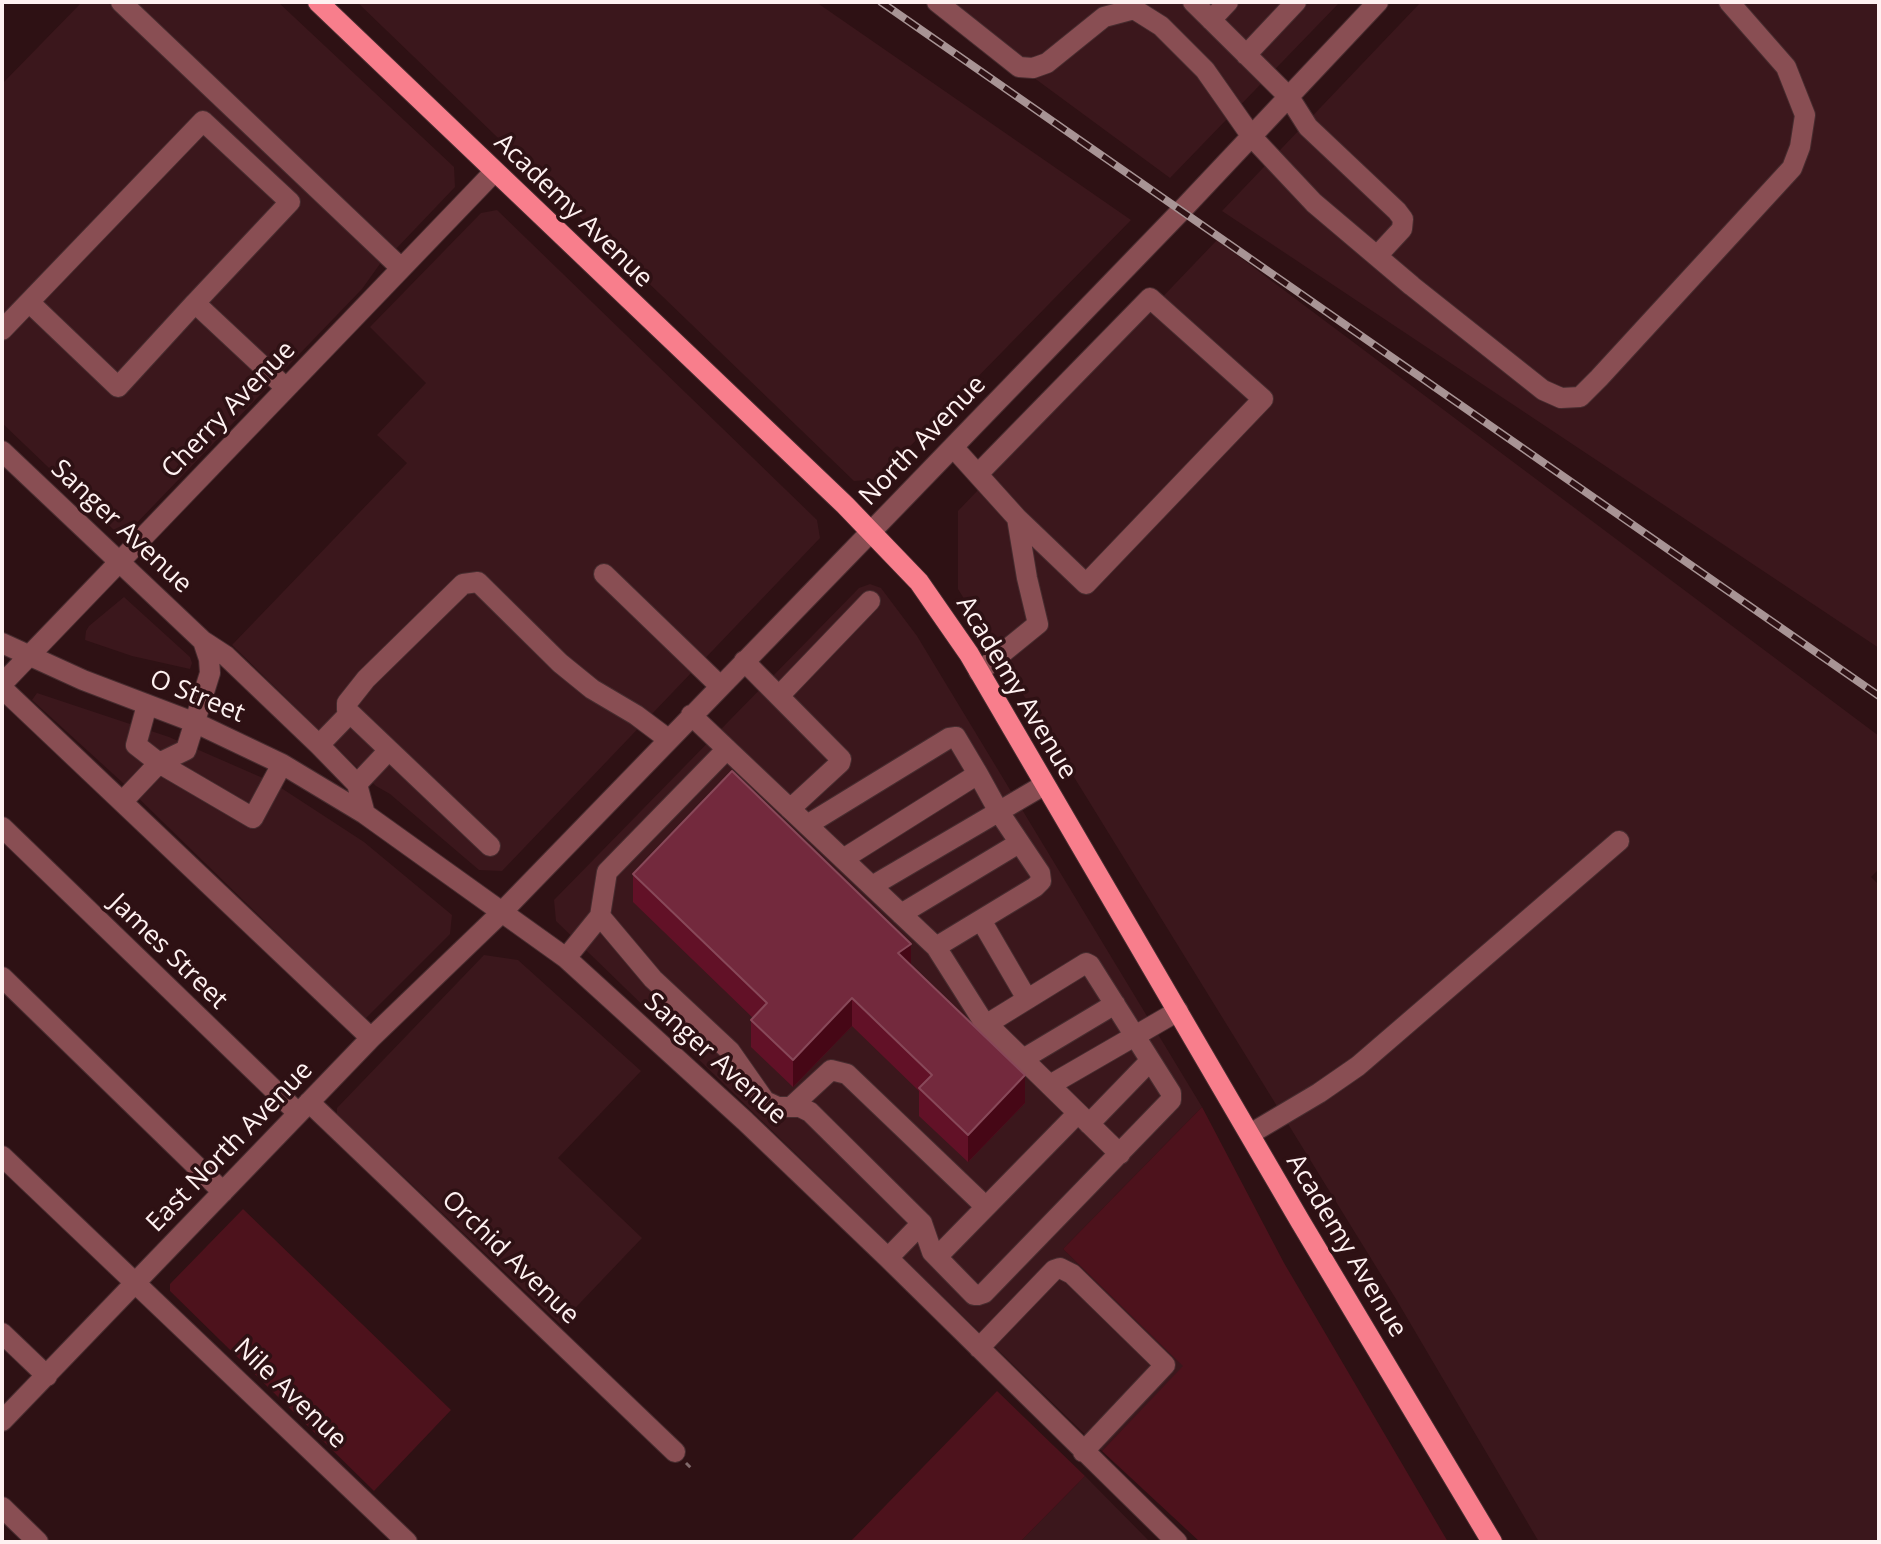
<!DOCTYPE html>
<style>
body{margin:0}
#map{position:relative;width:1881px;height:1544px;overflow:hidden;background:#2e1114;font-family:"Open Sans",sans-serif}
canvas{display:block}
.frame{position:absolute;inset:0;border:4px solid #fef1f1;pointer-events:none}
</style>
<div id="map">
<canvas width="1881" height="1544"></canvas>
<div class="frame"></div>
</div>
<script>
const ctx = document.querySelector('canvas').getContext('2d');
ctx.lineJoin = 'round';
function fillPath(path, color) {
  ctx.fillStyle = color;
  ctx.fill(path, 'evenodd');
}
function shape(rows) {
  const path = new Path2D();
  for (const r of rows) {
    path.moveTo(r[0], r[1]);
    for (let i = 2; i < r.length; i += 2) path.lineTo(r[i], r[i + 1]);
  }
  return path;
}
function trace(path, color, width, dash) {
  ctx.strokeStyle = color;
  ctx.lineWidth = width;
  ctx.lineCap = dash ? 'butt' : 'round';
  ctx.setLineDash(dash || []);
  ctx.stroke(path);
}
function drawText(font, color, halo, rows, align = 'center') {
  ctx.font = font + ' "Open Sans",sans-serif';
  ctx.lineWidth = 7;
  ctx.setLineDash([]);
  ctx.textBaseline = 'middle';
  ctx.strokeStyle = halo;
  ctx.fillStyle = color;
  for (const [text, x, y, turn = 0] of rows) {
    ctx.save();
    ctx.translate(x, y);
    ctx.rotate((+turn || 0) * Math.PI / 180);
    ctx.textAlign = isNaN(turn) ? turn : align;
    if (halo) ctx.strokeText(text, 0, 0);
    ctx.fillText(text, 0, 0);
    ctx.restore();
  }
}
const built = shape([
 [82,2,107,2,382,261,362,289,130,530,115,531,2,423,2,84],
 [124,2,278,2,454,167,455,187,394,251],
 [357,2,816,2,1131,220,878,479,854,481],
 [931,2,1340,2,1170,178],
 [1421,2,1879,2,1879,648,1222,211],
 [497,210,817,520,820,538,502,871,479,870,390,794,376,786,232,645,407,463,377,435,426,383,370,327,481,213],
 [1217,240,1879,736,1879,869,1871,877,1879,885,1879,1542,1539,1542,1396,1299,958,589,958,511],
 [870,584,881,588,917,636,1202,1107,1063,1249,1184,1366,1102,1451,556,921,554,900,859,588],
 [124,597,190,657,192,663,190,669,132,656,85,640,86,631,89,626],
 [37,693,169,737,272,782,364,842,452,915,450,934,365,1019,123,783,32,700],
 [484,955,518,960,641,1071,558,1158,642,1238,560,1324,337,1114,337,1108],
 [1085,1476,1150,1542,1020,1542]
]);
const green = shape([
 [1202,1107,1284,1263,1448,1542,1200,1542,1102,1451,1183,1366,1063,1249],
 [243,1209,451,1410,374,1491,170,1291,170,1284],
 [997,1391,1085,1476,1020,1542,850,1542]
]);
const path = shape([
 [686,1463,694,1471]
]);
const minor = shape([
 [121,2,401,268],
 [937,2,1019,67,1033,68,1047,63,1104,17,1134,9,1161,26,1205,70,1252,137,1314,203,1412,286,1543,390,1561,398,1580,397,1599,378,1792,168,1800,147,1805,115,1786,67,1729,2],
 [1193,2,1289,97,1308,127,1397,211,1403,219,1402,229,1377,256],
 [1211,20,1228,2],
 [1246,55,1296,2],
 [29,302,118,387,195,303],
 [2,330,203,121,290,202,195,303,286,388],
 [953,447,1017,518,1027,578,1038,624,979,672],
 [2,451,203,641,226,656,319,745,357,784,365,814],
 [978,474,1150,298,1263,399,1086,584,1017,518],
 [604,574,720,686],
 [2,643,83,680,196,723,282,764,365,814,566,958,745,1121,888,1258,1177,1542],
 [744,661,841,759,840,763,790,809],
 [2,684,494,172],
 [2,688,371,1038],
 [779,696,870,601],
 [147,705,136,745,159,763,253,818,282,764],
 [691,715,936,947,981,1018,1120,1154],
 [319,745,350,713],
 [357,784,389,750],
 [123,801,159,763,186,750,210,673,209,659,203,641],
 [807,825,949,738,956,737,978,774,843,859],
 [2,827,298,1113],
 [490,846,347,710,347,703,366,679,463,584,478,582,560,663,592,689,636,715,668,739],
 [872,886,1044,785],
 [901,914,1019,843],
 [600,916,653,979,730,1051,765,1101,778,1107,800,1107,810,1112,922,1223,932,1252,974,1295,978,1295,984,1293,1171,1100,1171,1093,1090,965,1086,963,987,1024],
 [981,920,1027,999],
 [936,947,1035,887,1041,881,1040,873,999,812,978,774],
 [566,958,600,916,607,872,727,749],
 [2,977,223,1192],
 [1023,1059,1115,1004],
 [1050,1085,1178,1011],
 [309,1102,675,1452],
 [792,1106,831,1070,847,1074,986,1207],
 [1089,1124,1150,1061],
 [1250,1134,1319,1093,1358,1066,1619,841],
 [2,1156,407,1542],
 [937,1257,1078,1113],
 [888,1258,922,1223],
 [2,1333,47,1376],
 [979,1348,1054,1270,1060,1268,1072,1274,1165,1365,1083,1452],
 [2,1421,371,1038,501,913,893,509,1181,211,1378,2],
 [2,1507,38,1542]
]);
const major = shape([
 [318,2,845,505,919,582,969,654,1300,1221,1492,1542]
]);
const rail = shape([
 [881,2,1879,696]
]);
const wall = shape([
 [633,874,911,966,1025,1103,968,1162,919,1116,919,1091,852,1026,793,1087,751,1047,751,1020,753,1018,633,902]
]);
const shadedWall = shape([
 [911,944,911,972,898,953],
 [852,998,852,1026,793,1087,793,1060],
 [1025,1075,1025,1103,968,1162,968,1135]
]);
const building = shape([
 [732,771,911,944,898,953,1025,1075,968,1135,919,1088,932,1075,852,998,793,1060,751,1020,767,1003,633,874,732,771]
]);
const streetNames = [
 ["Academy Avenue",573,211,44],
 ["Cherry Avenue",229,410,-46],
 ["North Avenue",923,441,-46],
 ["Sanger Avenue",121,527,43],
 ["Academy Avenue",1016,688,59],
 ["O Street",197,697,22],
 ["James Street",168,952,44],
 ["Sanger Avenue",715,1059,42],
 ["East North Avenue",230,1147,-46],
 ["Academy Avenue",1346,1246,59],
 ["Orchid Avenue",510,1258,44],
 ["Nile Avenue",290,1394,44]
];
fillPath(built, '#3b171c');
fillPath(green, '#4d121c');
trace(minor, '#472c2f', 22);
trace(major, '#472c2f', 22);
trace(path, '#816a6c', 3, [6, 6]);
trace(minor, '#894e53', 20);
trace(major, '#f87e8c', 20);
trace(rail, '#a89495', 8);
trace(rail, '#2e1114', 5, [15]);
fillPath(wall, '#621127');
fillPath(shadedWall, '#460716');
fillPath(building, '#73293d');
trace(building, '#884859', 2);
drawText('26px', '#fef1f1', '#2e1114', streetNames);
</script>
